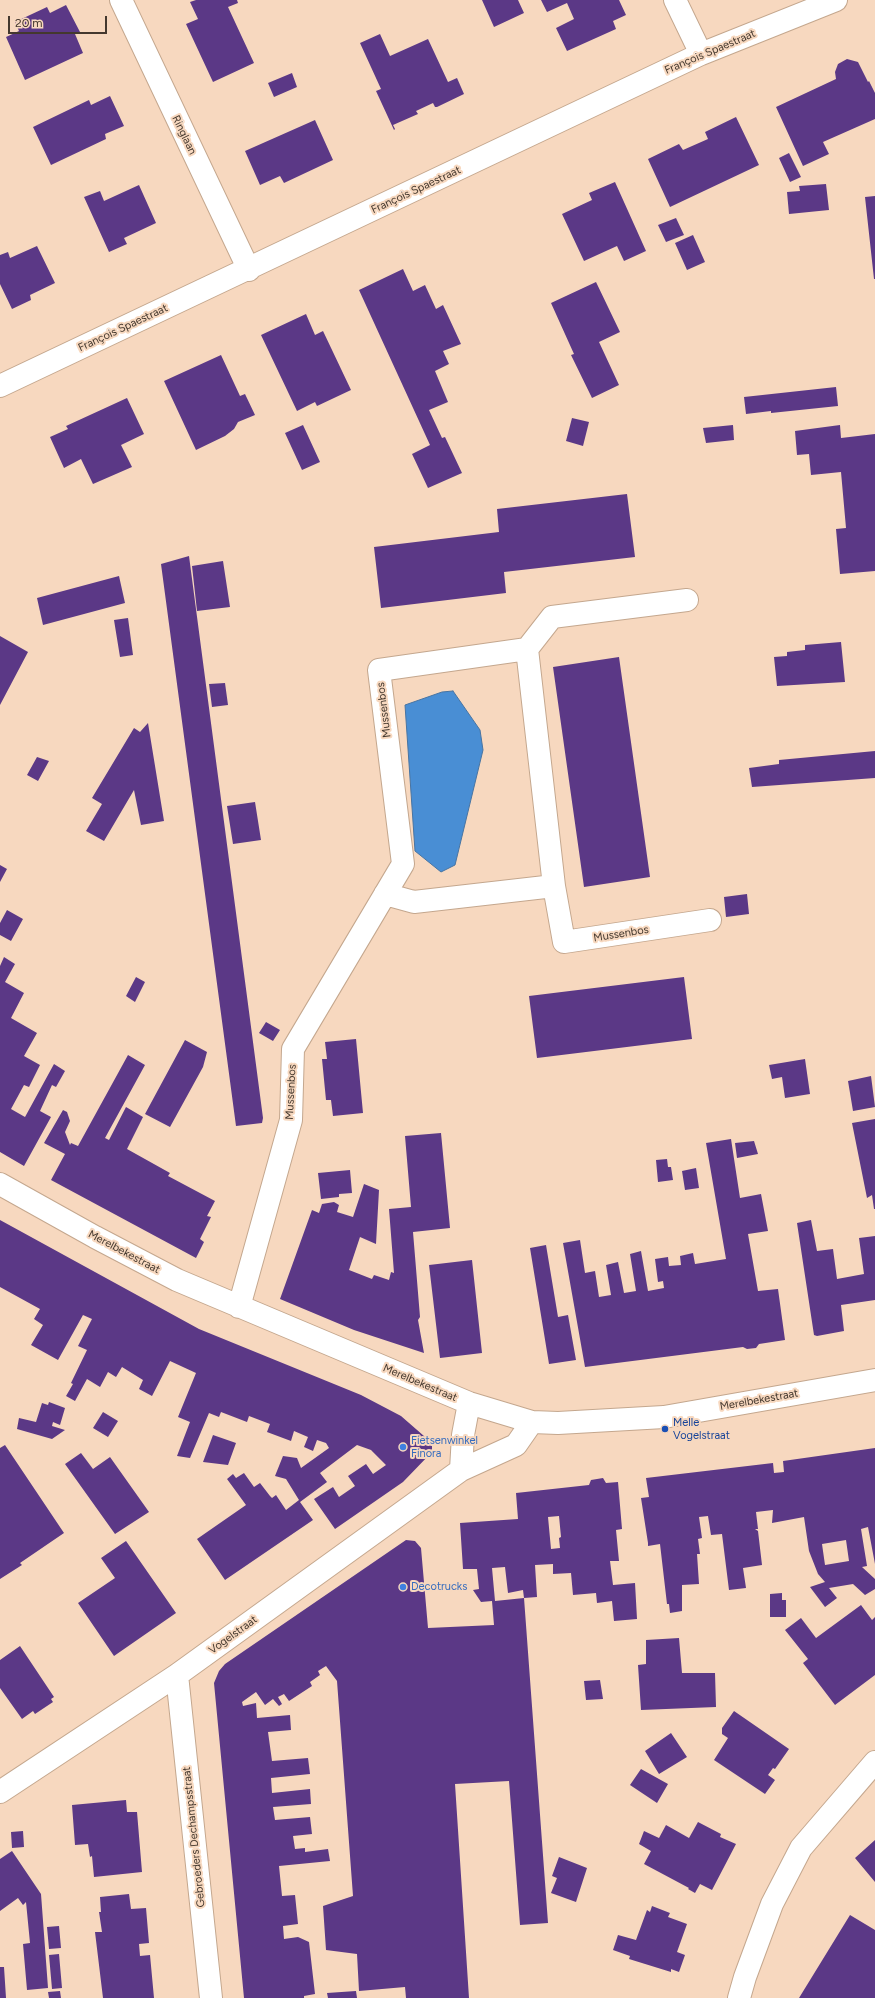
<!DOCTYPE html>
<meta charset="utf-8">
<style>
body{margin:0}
#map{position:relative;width:875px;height:1998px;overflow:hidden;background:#f7d8bf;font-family:Figtree,sans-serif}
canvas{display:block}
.scale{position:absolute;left:8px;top:16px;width:99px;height:18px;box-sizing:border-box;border:2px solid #44382e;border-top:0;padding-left:5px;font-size:12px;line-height:14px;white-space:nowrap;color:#44382e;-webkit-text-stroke:3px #f7d8bf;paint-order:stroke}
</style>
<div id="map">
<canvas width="875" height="1998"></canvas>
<div class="scale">20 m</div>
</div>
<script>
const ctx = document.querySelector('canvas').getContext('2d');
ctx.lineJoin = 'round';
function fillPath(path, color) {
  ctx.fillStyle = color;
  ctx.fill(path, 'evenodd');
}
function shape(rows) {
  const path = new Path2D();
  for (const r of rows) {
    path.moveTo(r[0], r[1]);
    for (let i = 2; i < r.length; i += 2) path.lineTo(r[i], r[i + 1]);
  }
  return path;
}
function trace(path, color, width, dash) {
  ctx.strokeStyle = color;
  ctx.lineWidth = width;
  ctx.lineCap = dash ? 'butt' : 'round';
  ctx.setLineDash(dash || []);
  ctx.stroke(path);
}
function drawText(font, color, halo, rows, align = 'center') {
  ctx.font = font + ' Figtree,sans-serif';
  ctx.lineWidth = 4;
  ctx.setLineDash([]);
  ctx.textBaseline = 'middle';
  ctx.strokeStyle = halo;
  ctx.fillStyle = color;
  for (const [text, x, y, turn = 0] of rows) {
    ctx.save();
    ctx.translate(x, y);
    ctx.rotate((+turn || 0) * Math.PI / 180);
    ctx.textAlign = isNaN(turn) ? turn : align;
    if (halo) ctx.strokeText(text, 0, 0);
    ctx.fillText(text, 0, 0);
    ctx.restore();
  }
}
const water = shape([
 [453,691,480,730,483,750,455,865,441,872,415,851,405,705,442,692,453,691]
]);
const building = shape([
 [196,0,237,0,238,3,228,7,254,63,213,82,186,24,198,19,190,2],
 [482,0,518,0,524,13,494,27],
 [541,0,619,0,626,15,613,21,616,29,567,51,556,28,574,19,567,3,547,12],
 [66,5,80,32,75,34,83,53,25,80,6,37,19,31,15,22,47,7,50,13],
 [380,34,390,56,428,39,448,82,457,78,464,94,437,107,435,107,433,103,416,111,418,114,393,125,395,129,394,130,376,91,381,89,360,43],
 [847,59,858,62,868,82,869,81,875,93,875,119,823,142,829,154,803,166,776,107,836,79,835,72,838,64],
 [292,73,297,87,274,97,268,83],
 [110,96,124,126,105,134,106,139,51,165,33,127,89,100,91,105],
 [736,117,759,165,670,207,648,159,679,144,683,150,708,139,705,132],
 [315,120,333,160,284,183,280,176,260,185,245,151],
 [789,153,801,177,790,182,779,158],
 [615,182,646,251,624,261,617,246,584,261,562,214,592,200,589,193],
 [826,184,829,210,789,214,787,192,800,191,799,186],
 [139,185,156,223,124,238,127,244,109,252,84,197,100,191,104,201],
 [875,196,875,279,874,279,865,197],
 [676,218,684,235,666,242,658,225],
 [693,235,705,262,687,270,675,243],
 [37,246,55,283,30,295,31,300,12,309,0,284,0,255,8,252,10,258],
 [403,269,413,291,425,285,436,309,443,305,461,344,443,351,449,364,435,371,448,402,429,410,442,438,445,437,462,473,428,488,412,454,430,445,359,290],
 [596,282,620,332,599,342,619,385,592,398,571,355,574,354,551,303],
 [306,314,315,335,323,331,351,390,317,406,315,402,297,411,261,335],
 [221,355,240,396,245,394,255,415,238,422,234,429,225,436,196,450,164,381],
 [836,387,838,406,771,413,771,411,746,414,744,397],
 [127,398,144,434,121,445,132,467,93,484,81,459,64,468,50,437,68,429,66,426],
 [572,418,589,422,583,446,566,441],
 [303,425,320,462,302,470,285,433],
 [733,425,734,440,706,443,703,428],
 [840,425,841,438,875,434,875,571,840,574,836,529,846,528,841,472,811,475,809,454,797,455,795,431],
 [627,494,635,557,504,572,506,593,381,608,374,547,499,532,497,509],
 [189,556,263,1118,262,1123,236,1126,161,564],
 [223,561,230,607,197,611,192,566],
 [119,576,125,603,43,625,37,598],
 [128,618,133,655,120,657,114,620],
 [0,636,28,652,0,705],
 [841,642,845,682,777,686,774,657,787,656,787,652,805,650,805,645],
 [619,657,650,877,584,887,553,667],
 [225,683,228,705,212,707,209,684],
 [148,723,164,821,141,825,134,790,104,841,86,831,102,804,92,798,134,728,140,732],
 [875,751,875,778,752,787,749,768,779,764,779,760],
 [37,757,49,761,38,781,27,775],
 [255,802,261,840,233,844,227,806],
 [0,865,7,869,0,882],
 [747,894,749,914,726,917,724,897],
 [7,910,23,919,11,941,0,935,0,923],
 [4,957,15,964,5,982,24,993,11,1018,37,1033,24,1056,40,1065,29,1087,24,1085,11,1109,25,1117,54,1064,65,1071,56,1087,52,1085,40,1111,51,1117,24,1166,0,1152,0,966],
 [136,977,145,982,135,1002,126,996],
 [684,977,692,1039,537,1058,529,996],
 [266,1022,280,1030,273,1041,259,1033],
 [356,1039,363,1113,333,1116,331,1100,326,1100,322,1059,327,1059,325,1042],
 [185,1040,207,1052,203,1067,170,1127,145,1114],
 [128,1055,145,1065,105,1138,109,1140,126,1107,143,1117,127,1149,170,1173,168,1176,215,1201,207,1216,211,1217,200,1239,204,1242,196,1258,51,1180,65,1154,44,1143,63,1110,67,1112,70,1121,65,1132,70,1145,71,1143,78,1146],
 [805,1059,810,1094,785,1098,782,1077,772,1079,769,1065],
 [871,1076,875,1107,853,1111,848,1081],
 [875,1119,875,1209,874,1209,872,1195,867,1198,852,1123],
 [441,1133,450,1228,413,1232,420,1317,418,1320,424,1353,354,1330,280,1299,312,1210,319,1213,322,1204,334,1202,339,1205,337,1212,353,1217,364,1184,379,1190,376,1244,360,1237,349,1270,372,1279,374,1275,389,1280,391,1272,394,1273,389,1209,411,1207,405,1136],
 [731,1139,740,1198,761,1194,768,1231,748,1234,758,1291,778,1289,785,1340,759,1344,756,1348,747,1349,743,1347,585,1367,563,1243,580,1240,585,1273,595,1271,599,1297,611,1295,606,1265,618,1262,624,1293,636,1291,630,1254,641,1251,648,1291,664,1288,663,1281,658,1282,655,1259,668,1257,669,1266,681,1265,680,1256,693,1253,695,1264,726,1259,706,1143],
 [754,1141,758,1154,737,1158,735,1143],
 [667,1159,668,1167,671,1167,673,1180,658,1182,656,1160],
 [696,1168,699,1188,685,1190,682,1171],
 [350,1170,352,1193,339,1194,339,1197,321,1199,318,1173],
 [0,1220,199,1329,361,1395,401,1416,432,1443,432,1452,403,1482,335,1529,314,1499,333,1487,339,1497,355,1486,348,1476,366,1464,373,1474,386,1465,371,1450,357,1445,320,1473,327,1482,300,1502,313,1520,225,1580,197,1539,246,1505,227,1479,233,1474,236,1478,244,1473,254,1487,260,1483,270,1496,272,1498,276,1495,286,1510,299,1500,286,1479,275,1476,283,1456,297,1458,301,1468,329,1448,326,1443,317,1440,313,1451,304,1447,308,1437,294,1431,291,1441,267,1432,270,1424,249,1416,247,1422,221,1412,219,1417,209,1413,190,1458,177,1456,190,1422,178,1417,196,1373,170,1361,152,1396,139,1389,143,1380,122,1367,116,1377,108,1372,100,1387,87,1379,75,1401,66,1396,73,1384,71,1383,87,1350,78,1346,92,1319,83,1315,58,1360,31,1345,43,1325,34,1319,40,1309,0,1287],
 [811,1220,817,1251,833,1249,837,1279,864,1274,859,1238,875,1236,875,1300,841,1305,844,1331,817,1336,814,1335,797,1223],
 [546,1245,558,1317,568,1315,576,1360,549,1364,530,1248],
 [472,1260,482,1353,440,1358,429,1265],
 [49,1402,65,1408,60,1425,53,1422,52,1426,65,1430,52,1439,17,1429,19,1418,36,1422,42,1403,48,1405],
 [103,1412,118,1421,108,1437,93,1428],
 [213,1435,236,1443,228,1465,203,1462],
 [5,1445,64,1533,20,1563,22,1565,0,1579,0,1448],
 [875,1448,875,1564,868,1527,861,1529,867,1566,862,1567,875,1579,875,1589,865,1595,853,1584,829,1588,837,1598,825,1607,810,1587,825,1582,818,1574,809,1551,804,1517,772,1523,773,1510,756,1512,758,1529,755,1529,758,1531,762,1565,743,1568,746,1588,729,1590,722,1534,711,1535,708,1516,699,1517,702,1538,698,1539,700,1554,697,1554,699,1584,682,1585,682,1611,670,1613,669,1604,667,1604,660,1544,648,1546,648,1543,641,1498,649,1497,646,1478,773,1463,774,1473,784,1472,783,1461],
 [846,1540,849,1561,825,1565,822,1544],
 [81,1453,93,1469,110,1457,149,1512,115,1534,65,1464],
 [603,1478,606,1483,618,1482,622,1529,616,1530,619,1561,610,1561,613,1585,635,1583,637,1619,614,1621,612,1601,597,1603,596,1593,573,1595,571,1573,553,1574,553,1564,535,1565,537,1597,524,1598,548,1923,520,1925,509,1781,455,1784,469,1998,406,1998,405,1987,359,1991,357,1954,326,1950,323,1906,353,1896,337,1681,326,1666,318,1671,320,1675,310,1682,312,1686,289,1701,284,1694,278,1697,282,1704,279,1706,273,1699,265,1705,256,1692,242,1702,243,1706,256,1703,257,1718,290,1715,291,1730,268,1732,272,1761,308,1758,310,1774,271,1778,272,1793,310,1789,311,1804,273,1807,275,1820,310,1817,312,1834,293,1836,295,1849,305,1848,305,1852,328,1849,330,1861,279,1866,282,1896,295,1895,298,1924,283,1926,284,1939,298,1937,309,1942,315,1994,304,1996,304,1998,244,1998,214,1683,219,1671,225,1664,406,1540,415,1541,421,1548,428,1628,494,1625,492,1601,481,1602,473,1590,479,1589,477,1569,463,1569,460,1523,518,1519,516,1493,589,1485,591,1480],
 [559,1516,561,1537,559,1538,560,1548,551,1549,548,1517],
 [505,1567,508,1593,523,1590,524,1598,495,1601,492,1568],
 [126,1541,176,1613,114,1656,78,1603,115,1578,101,1558],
 [782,1593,782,1600,786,1600,786,1617,770,1617,770,1594],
 [861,1605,872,1620,875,1617,875,1675,835,1705,803,1663,808,1659,785,1630,801,1618,816,1638],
 [679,1638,682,1673,715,1673,716,1707,641,1710,638,1665,646,1664,646,1640],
 [20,1646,54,1697,51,1699,53,1702,35,1714,33,1711,22,1719,0,1688,0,1660],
 [600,1680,603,1699,586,1700,584,1681],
 [734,1711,789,1749,775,1769,773,1768,768,1775,775,1780,765,1794,714,1760,728,1738,722,1734,722,1728],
 [671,1733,687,1757,659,1774,645,1751],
 [641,1769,668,1784,657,1803,630,1785],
 [126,1800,127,1812,137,1812,142,1872,94,1877,92,1856,90,1857,88,1844,75,1845,72,1805],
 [698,1822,721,1834,720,1837,736,1844,712,1890,700,1884,695,1893,688,1889,689,1888,644,1864,651,1851,639,1844,644,1831,659,1838,666,1825,689,1838],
 [23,1831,24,1847,12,1848,11,1832],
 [875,1840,875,1882,855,1858],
 [12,1851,41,1894,48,1988,27,1990,23,1944,30,1943,26,1902,23,1905,18,1898,0,1911,0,1859],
 [559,1857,587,1868,576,1902,551,1893,557,1878,552,1876],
 [129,1894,131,1909,146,1908,149,1943,139,1944,140,1956,150,1955,154,1998,103,1998,95,1932,102,1932,99,1912,101,1912,100,1897],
 [652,1906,670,1913,668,1917,687,1924,677,1952,685,1955,679,1972,671,1969,671,1972,629,1959,630,1956,613,1950,618,1935,636,1940,647,1910,650,1912],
 [850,1915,875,1930,875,1998,799,1998],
 [59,1926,61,1948,49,1949,47,1927],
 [59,1954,62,1988,52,1989,49,1955],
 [0,1967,4,1967,6,1998,0,1998],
 [60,1991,61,1998,49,1998,48,1992],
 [356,1991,357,1998,328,1998,327,1993]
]);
const minor = shape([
 [121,0,249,270],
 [675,0,701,54],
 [0,386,701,54,836,0],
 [527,649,552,617,687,600],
 [385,894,414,902,554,886],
 [0,1184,95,1237,177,1280,469,1403,532,1422,558,1423,664,1417,875,1380],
 [239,1307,291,1120,293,1049,403,864,379,670,527,649,554,886,564,942,710,920],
 [461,1470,463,1435,469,1403],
 [177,1675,211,1998],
 [0,1792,177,1675,461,1470,516,1445,532,1422],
 [739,1998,745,1977,772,1904,801,1848,875,1762]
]);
const markers = [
 [665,1429,4,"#1a4fb4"],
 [403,1447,4,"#3f7fe0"],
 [403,1587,4,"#3f7fe0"]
];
const streetNames = [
 ["François Spaestraat",710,52,-23],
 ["Ringlaan",184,135,64],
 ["François Spaestraat",416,190,-25],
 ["François Spaestraat",123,328,-25],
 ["Mussenbos",384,710,-97],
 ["Mussenbos",621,934,-9],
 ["Mussenbos",291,1092,-87],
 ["Merelbekestraat",124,1252,28],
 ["Merelbekestraat",420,1383,23],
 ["Merelbekestraat",759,1400,-10],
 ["Vogelstraat",233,1635,-36],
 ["Gebroeders Dechampsstraat",194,1837,-96]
];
const transitNames = [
 ["Melle",673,1423],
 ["Vogelstraat",673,1436]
];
const shopNames = [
 ["Fietsenwinkel",411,1441],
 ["Finora",411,1454],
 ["Decotrucks",411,1587]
];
fillPath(water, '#498ed4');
trace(water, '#4874a2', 1);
fillPath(building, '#5b3886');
trace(minor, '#c4a78e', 24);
trace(minor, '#fff', 22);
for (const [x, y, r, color] of markers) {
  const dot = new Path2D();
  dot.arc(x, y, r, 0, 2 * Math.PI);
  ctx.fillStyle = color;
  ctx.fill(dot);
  trace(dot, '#f7d8bf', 1.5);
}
drawText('11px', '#44382e', '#f7d8bf', streetNames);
drawText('11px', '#164399', '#f7d8bf', transitNames, 'left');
drawText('11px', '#366cbe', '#f7d8bf', shopNames, 'left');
</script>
